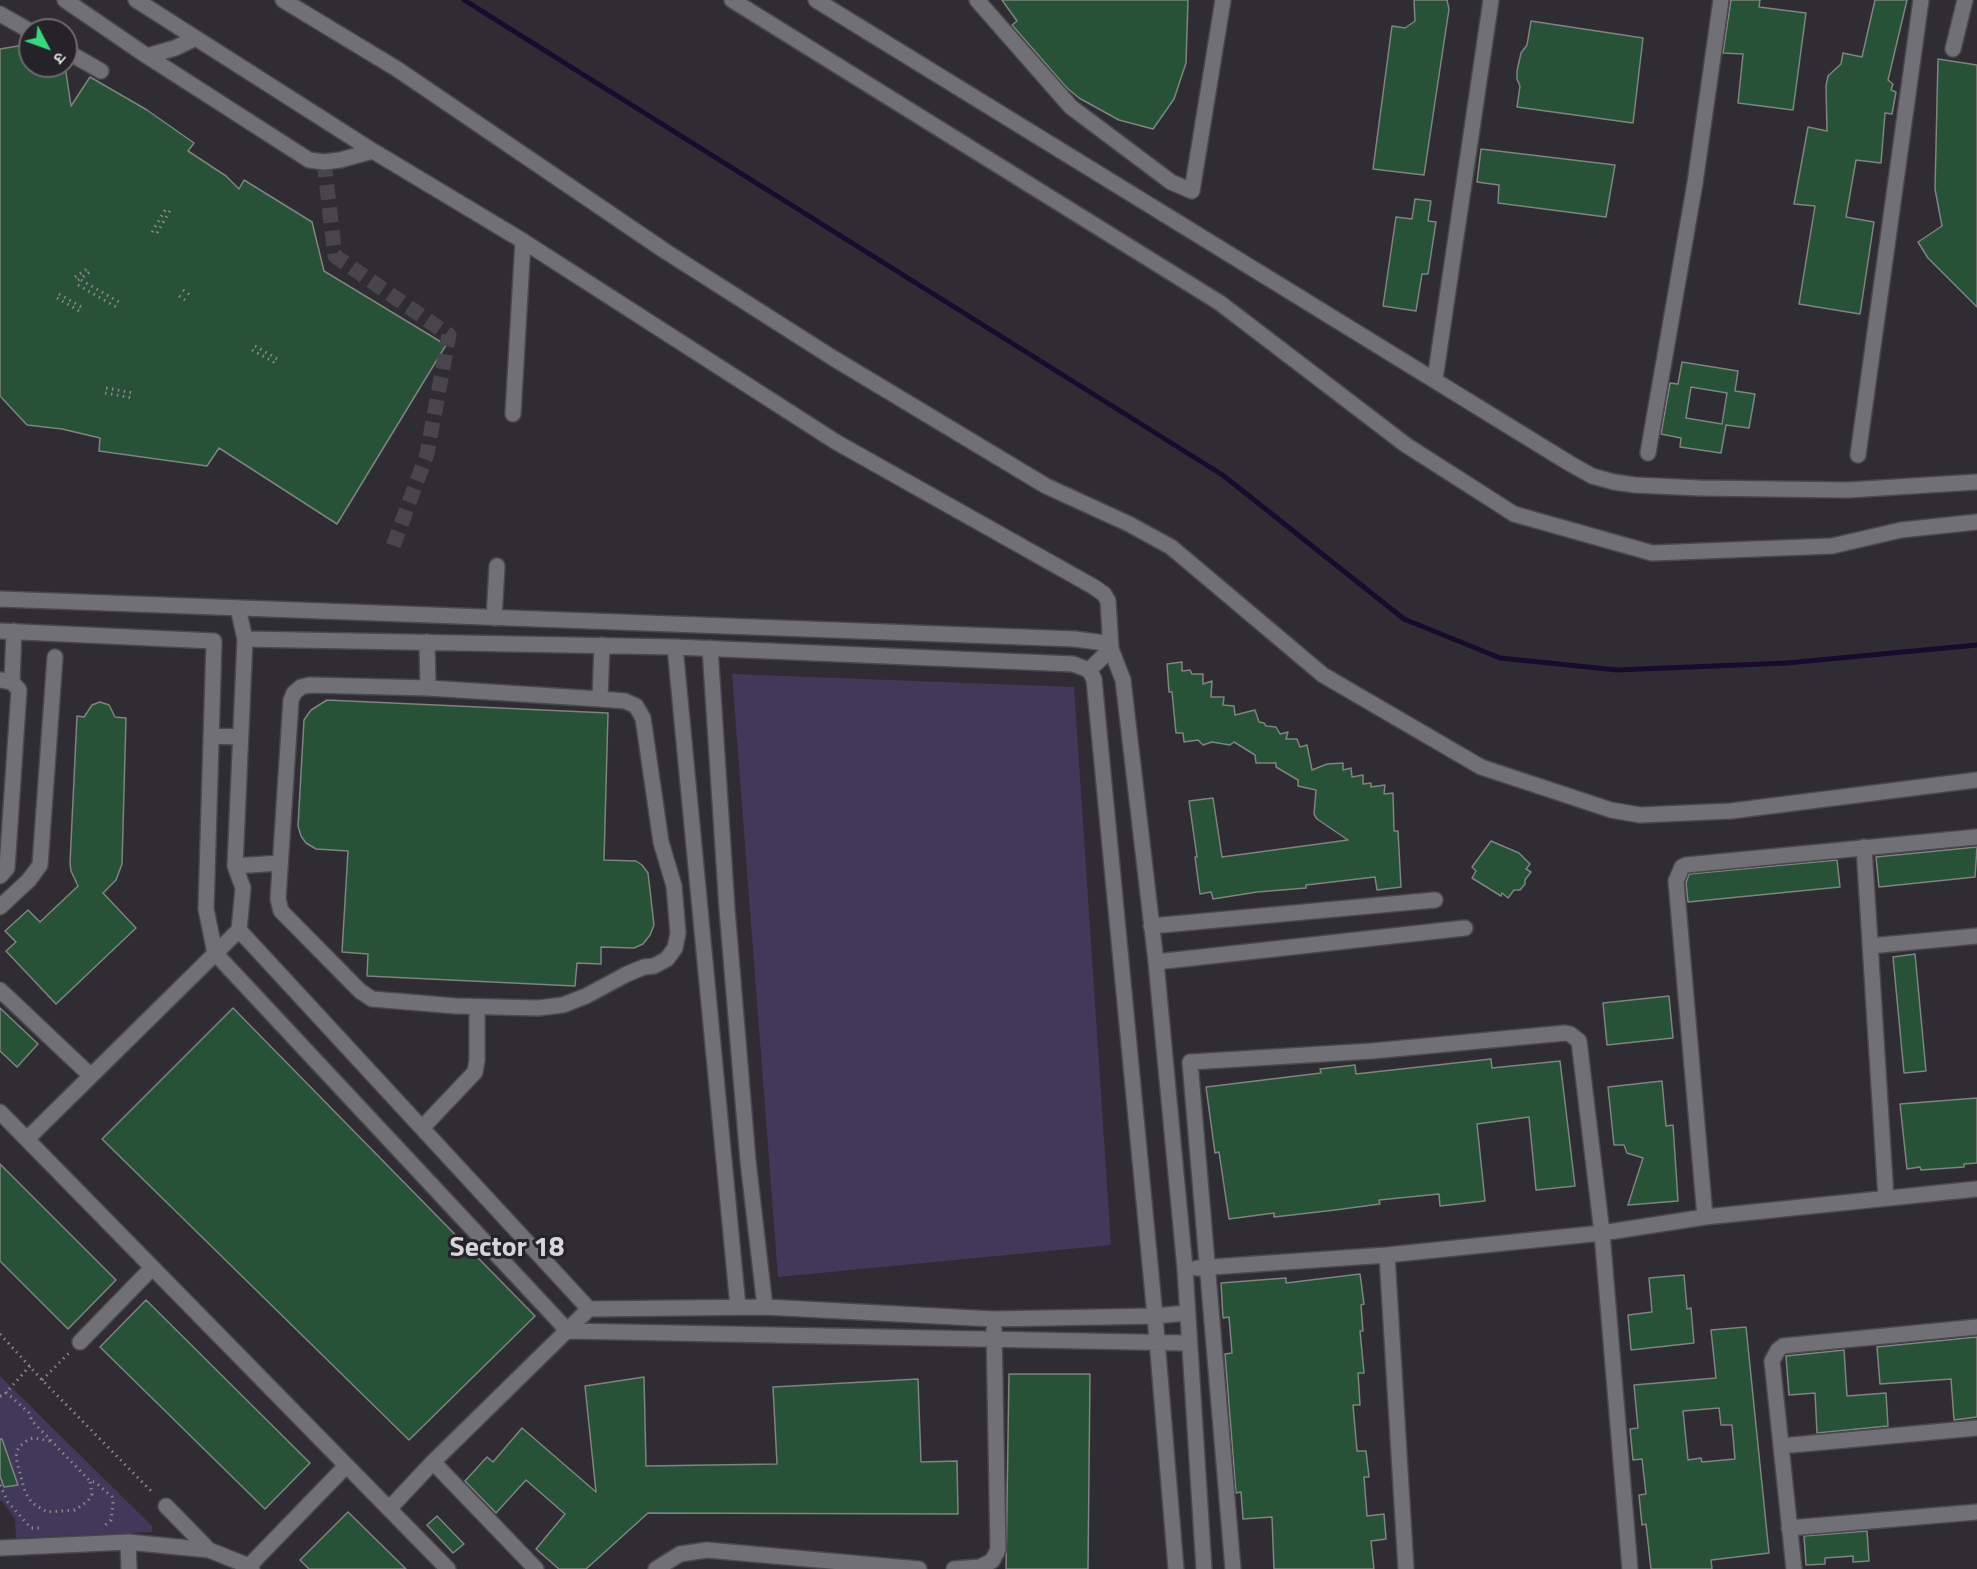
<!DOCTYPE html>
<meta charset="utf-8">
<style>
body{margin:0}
#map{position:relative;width:1977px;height:1569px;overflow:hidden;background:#2f2d33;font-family:"Titillium Web","Noto Sans Devanagari",sans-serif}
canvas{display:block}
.north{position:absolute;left:18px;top:18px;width:60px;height:60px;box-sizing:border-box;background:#252329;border:2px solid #6c6a6f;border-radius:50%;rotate:131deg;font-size:16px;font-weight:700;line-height:24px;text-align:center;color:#d6d5d9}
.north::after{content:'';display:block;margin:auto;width:21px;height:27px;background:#39d87f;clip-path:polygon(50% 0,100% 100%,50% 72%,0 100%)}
</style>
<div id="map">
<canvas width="1977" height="1569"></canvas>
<div class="north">उ</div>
</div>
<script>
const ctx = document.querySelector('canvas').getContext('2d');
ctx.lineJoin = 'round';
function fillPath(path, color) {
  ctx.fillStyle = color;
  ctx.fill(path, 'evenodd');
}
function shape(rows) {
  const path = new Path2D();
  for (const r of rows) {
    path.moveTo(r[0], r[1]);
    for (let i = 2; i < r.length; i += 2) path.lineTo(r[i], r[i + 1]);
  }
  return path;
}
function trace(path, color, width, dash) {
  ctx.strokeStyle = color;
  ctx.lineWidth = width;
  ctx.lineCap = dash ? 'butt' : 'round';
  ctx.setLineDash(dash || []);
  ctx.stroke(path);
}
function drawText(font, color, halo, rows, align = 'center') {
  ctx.font = font + ' "Titillium Web",sans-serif';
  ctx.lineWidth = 6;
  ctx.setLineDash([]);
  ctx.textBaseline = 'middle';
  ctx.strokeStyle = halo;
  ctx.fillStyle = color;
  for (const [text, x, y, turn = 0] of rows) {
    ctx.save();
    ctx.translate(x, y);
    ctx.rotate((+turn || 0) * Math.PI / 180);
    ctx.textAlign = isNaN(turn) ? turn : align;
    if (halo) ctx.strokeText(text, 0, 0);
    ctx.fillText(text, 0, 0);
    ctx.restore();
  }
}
const green = shape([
 [732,674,1074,687,1111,1245,778,1277],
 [0,1376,152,1526,152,1532,16,1538,15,1519,2,1501,0,1501]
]);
const stream = shape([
 [464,0,1224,476,1404,619,1500,658,1617,670,1787,663,1977,645]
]);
const building = shape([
 [1002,0,1188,0,1186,63,1174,99,1153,129,1119,120,1079,98,1067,88,1012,25,1017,21,1002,0],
 [1414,0,1447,0,1449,9,1424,175,1373,169,1392,26,1405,28,1415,21,1414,0],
 [1731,0,1760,0,1759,7,1806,13,1793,110,1738,103,1743,54,1723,53,1731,0],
 [1875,0,1907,0,1888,80,1893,84,1891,90,1896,92,1892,114,1885,113,1881,163,1856,160,1846,217,1874,222,1860,314,1799,304,1815,206,1794,204,1808,127,1827,131,1826,86,1828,76,1841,64,1843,53,1862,57,1875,0],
 [1531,21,1643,38,1633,123,1517,107,1520,86,1517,79,1517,71,1521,53,1527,45,1531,21],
 [30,44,30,66,65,66,71,106,90,77,147,110,194,143,188,151,226,176,239,189,244,180,312,222,324,271,446,345,337,524,219,448,207,466,99,451,100,438,62,429,27,425,0,396,0,49,30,44],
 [1938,59,1977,65,1977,307,1928,258,1918,242,1942,226,1935,189,1938,59],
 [1481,149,1615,165,1606,217,1498,203,1499,185,1477,182,1481,149],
 [1415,199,1431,201,1428,221,1436,222,1428,274,1422,274,1416,311,1383,306,1396,217,1412,219,1415,199],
 [1682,362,1738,371,1735,391,1755,394,1749,428,1726,425,1721,453,1680,447,1681,438,1661,434,1670,383,1678,384,1682,362],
 [1691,387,1727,393,1722,424,1686,418,1691,387],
 [1182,662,1182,671,1190,670,1192,674,1203,674,1203,684,1212,681,1211,697,1224,697,1223,705,1234,706,1235,715,1255,710,1259,722,1264,723,1266,726,1276,727,1280,734,1288,732,1286,739,1297,739,1300,747,1307,745,1312,770,1327,764,1343,763,1343,770,1351,768,1352,777,1363,775,1363,784,1371,783,1371,787,1385,785,1384,794,1393,793,1394,831,1398,831,1401,887,1377,890,1375,877,1306,885,1306,888,1257,892,1213,899,1211,892,1200,894,1195,857,1197,857,1189,801,1213,798,1222,857,1348,840,1317,819,1314,814,1316,790,1298,786,1298,780,1276,767,1276,763,1256,763,1255,755,1234,742,1230,745,1212,742,1203,745,1198,740,1184,742,1183,733,1176,733,1172,692,1169,692,1167,664,1182,662],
 [327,700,608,713,604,860,636,861,642,865,648,873,654,925,650,935,643,944,634,948,601,947,601,964,577,963,575,986,367,976,368,954,342,952,348,851,316,849,306,843,301,836,298,826,304,720,311,710,327,700],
 [100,702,109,705,115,717,126,718,122,864,116,880,103,893,136,928,56,1004,6,951,16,942,5,931,28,910,40,922,78,886,71,871,70,863,77,716,84,717,92,705,100,702],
 [1491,841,1519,853,1530,864,1526,869,1531,872,1525,880,1525,884,1520,890,1514,890,1508,898,1502,893,1501,896,1472,878,1476,871,1472,867,1491,841],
 [1977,847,1975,877,1879,887,1876,857,1977,847],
 [1837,860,1840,887,1688,902,1686,883,1689,874,1837,860],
 [1915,954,1926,1071,1904,1073,1893,957,1915,954],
 [1669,996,1673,1038,1607,1045,1603,1003,1669,996],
 [0,1008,38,1044,17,1067,0,1051,0,1008],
 [233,1008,535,1316,409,1440,102,1139,233,1008],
 [1491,1059,1492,1068,1560,1061,1575,1186,1536,1190,1529,1117,1477,1124,1485,1201,1440,1206,1439,1194,1379,1200,1380,1204,1335,1210,1274,1217,1274,1213,1229,1219,1219,1152,1215,1153,1206,1087,1321,1073,1320,1069,1355,1065,1356,1074,1491,1059],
 [1662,1081,1666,1126,1673,1125,1678,1201,1628,1205,1643,1158,1627,1153,1624,1145,1614,1145,1608,1087,1662,1081],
 [1977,1098,1977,1163,1964,1164,1964,1167,1921,1170,1920,1167,1907,1169,1900,1104,1977,1098],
 [0,1164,116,1280,68,1329,0,1261,0,1164],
 [1360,1274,1364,1304,1361,1305,1363,1331,1360,1331,1364,1373,1358,1373,1360,1405,1353,1405,1357,1451,1366,1451,1369,1477,1364,1477,1367,1516,1384,1514,1386,1539,1371,1541,1374,1569,1274,1569,1272,1517,1243,1519,1241,1492,1236,1493,1225,1354,1232,1353,1229,1317,1223,1318,1221,1283,1286,1278,1286,1283,1360,1274],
 [1684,1275,1687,1309,1691,1308,1694,1343,1631,1350,1628,1315,1652,1312,1649,1278,1684,1275],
 [146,1300,310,1463,265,1509,100,1347,146,1300],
 [1746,1327,1769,1553,1711,1560,1712,1569,1651,1569,1646,1524,1642,1525,1639,1495,1646,1494,1642,1459,1633,1460,1630,1429,1638,1428,1634,1385,1716,1378,1711,1330,1746,1327],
 [1719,1408,1721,1425,1732,1425,1735,1459,1702,1462,1701,1458,1688,1460,1683,1411,1719,1408],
 [1977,1337,1977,1417,1954,1420,1951,1379,1880,1384,1877,1347,1977,1337],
 [1844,1350,1847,1396,1886,1393,1888,1426,1817,1433,1815,1393,1789,1395,1786,1356,1844,1350],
 [1009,1374,1090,1374,1088,1569,1006,1569,1009,1374],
 [644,1377,646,1466,777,1464,773,1387,918,1379,921,1462,957,1461,958,1514,648,1513,586,1569,559,1569,536,1549,565,1514,526,1480,496,1513,465,1481,487,1457,493,1462,522,1428,596,1492,585,1386,644,1377],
 [0,1439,2,1439,18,1485,4,1487,0,1476,0,1439],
 [348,1512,406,1569,309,1569,300,1560,348,1512],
 [437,1516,464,1544,453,1553,427,1525,437,1516],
 [1867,1531,1869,1561,1853,1562,1853,1556,1825,1558,1825,1564,1806,1565,1804,1536,1867,1531]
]);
const minorTunnel = shape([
 [324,162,335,256,449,335,427,454,392,549]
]);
const path = shape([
 [152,232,167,207],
 [157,233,171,209],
 [75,277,90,267],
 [78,280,93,270],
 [81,280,121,303],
 [78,285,118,308],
 [183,290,190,295],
 [59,294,83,308],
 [179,296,185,300],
 [57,298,81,312],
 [255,346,279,360],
 [252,350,277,364],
 [106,388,134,393],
 [105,393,133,398],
 [0,1334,42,1380,154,1494],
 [42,1380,70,1352],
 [6,1392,29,1413,32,1421,90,1481,95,1482,112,1497,113,1503,111,1520,103,1527],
 [0,1396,3,1396,30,1366],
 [50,1441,34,1438,29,1439,20,1446,17,1451,16,1458,25,1492,32,1503,47,1512,75,1510,88,1501,92,1494,90,1481],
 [0,1485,8,1502,31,1528,40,1528]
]);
const minor = shape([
 [65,0,147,56,309,160,324,162,340,160,373,151],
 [136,0,373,151,523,241,836,442,1094,587,1104,594,1108,601,1111,649,1089,670],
 [283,0,397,69,665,251,833,358,1046,486,1129,524,1171,547,1323,675,1481,767,1611,810,1640,815,1731,811,1977,780],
 [732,0,1220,303,1406,445,1514,514,1652,553,1832,546,1901,530,1977,522],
 [816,0,1569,463,1592,476,1614,482,1635,485,1699,488,1848,490,1977,482],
 [977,0,1071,107,1171,182,1192,191,1223,0],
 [0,14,30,31],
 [1953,49,1965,0],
 [66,51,101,71],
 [147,56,175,48,196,38],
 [1435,379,1491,0],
 [513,414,523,241],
 [1648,453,1695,183,1721,0],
 [1858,455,1921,0],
 [0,599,1075,639,1105,643,1111,649,1123,680,1156,962,1185,1269,1204,1569],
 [494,618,497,566],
 [0,631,214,641,206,909,215,953,568,1331,1188,1343],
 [245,639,675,647,1073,664,1089,670,1094,679,1155,1316,1176,1569],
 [427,642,428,688],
 [675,647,738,1307],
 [710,648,727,909,748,1161,765,1307],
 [0,680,12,682,19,690,7,868,0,876],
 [12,682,14,631],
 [600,699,428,688,310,685,301,687,294,693,291,700,278,899,281,911,360,991,372,999,456,1006,538,1008,563,1005,586,996,627,974,644,967,654,966,667,959,675,948,678,933,674,886,661,842,643,718,636,706,625,701,600,699,602,645],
 [211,736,240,737],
 [1864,847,1886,1198],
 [235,866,280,863],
 [0,907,29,880,40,865,55,657],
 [1151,926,1435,900],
 [239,930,589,1309,765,1307,993,1319,1155,1316,1186,1313],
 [1870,946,1977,936],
 [1156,962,1465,928],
 [0,990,91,1076],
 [0,1112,448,1569],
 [422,1128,475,1072,477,1060,477,1007],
 [27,1139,239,930,243,888,235,866,245,639,238,608],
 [1705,1217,1676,881,1682,867,1686,865,1977,837],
 [1387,1255,1406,1569],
 [1197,1268,1387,1255,1602,1233,1705,1217,1977,1189],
 [80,1342,152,1268],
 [1781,1446,1977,1428],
 [433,1462,536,1569],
 [166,1506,209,1550,249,1566,252,1569],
 [389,1509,433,1462,589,1309],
 [1789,1528,1977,1512],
 [128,1542,129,1569],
 [0,1548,128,1542,209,1550],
 [249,1566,346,1466],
 [656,1569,680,1554,707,1550,919,1569],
 [954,1569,980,1567,992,1561,998,1550,994,1329],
 [1233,1569,1190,1062,1372,1051,1565,1033,1570,1034,1579,1041,1602,1233,1630,1569],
 [1794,1569,1772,1361,1778,1350,1783,1346,1977,1327]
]);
const districtNames = [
 ["Sector 18",507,1249]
];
fillPath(green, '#42385a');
trace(stream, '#180b2e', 5);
fillPath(building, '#285237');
trace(building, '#7e847f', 1.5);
trace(minorTunnel, '#48464c', 15, [15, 8]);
trace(minor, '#49484c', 18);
trace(path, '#88878c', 3, [1.5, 4.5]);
trace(minor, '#717076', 15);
drawText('bold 28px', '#d6d5d9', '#252329', districtNames);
</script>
